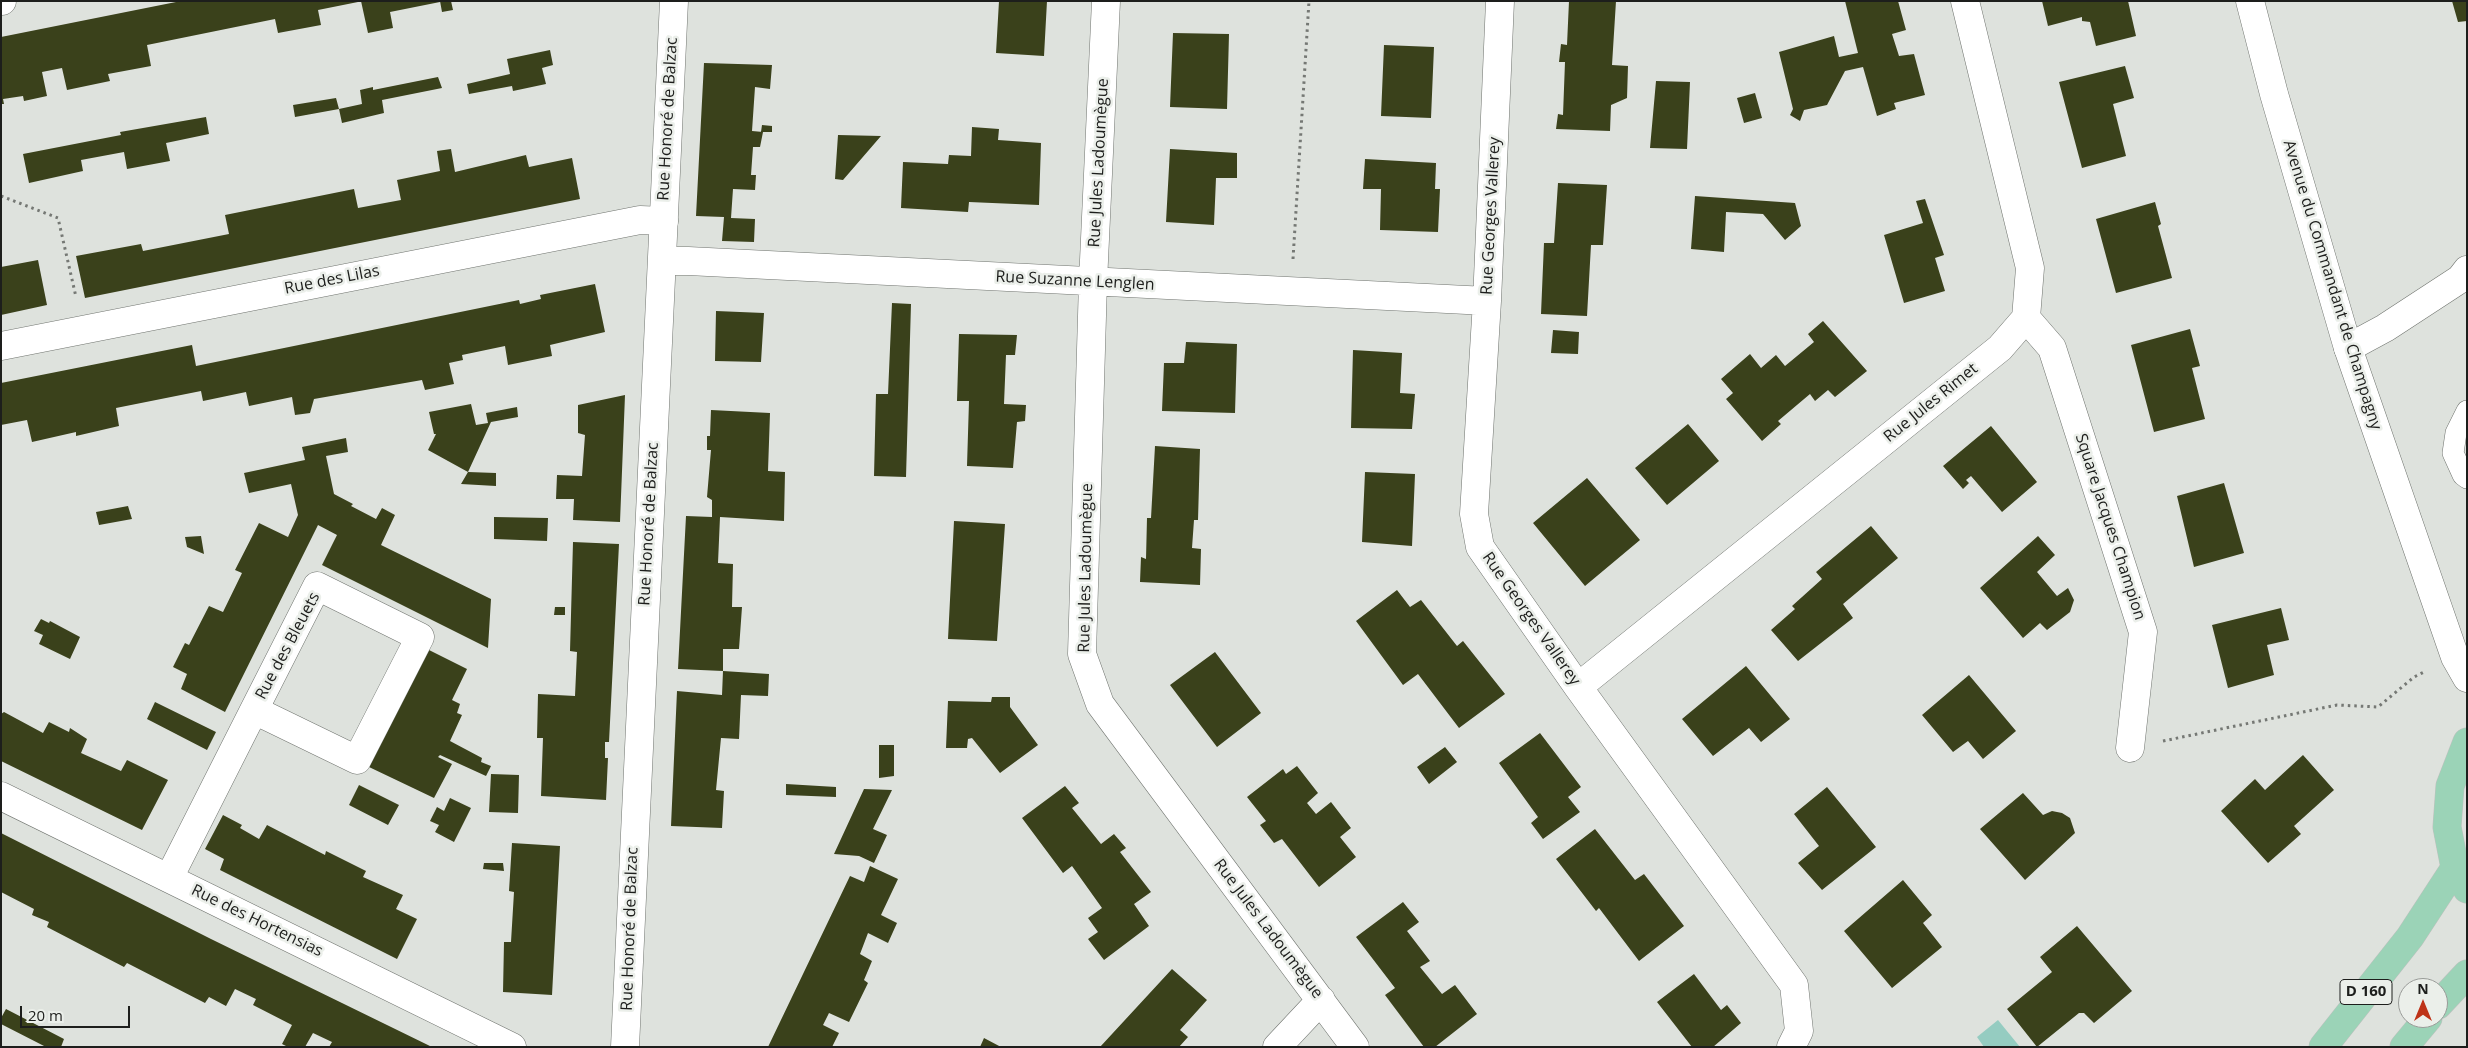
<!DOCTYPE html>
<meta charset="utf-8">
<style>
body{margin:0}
#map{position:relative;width:2468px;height:1048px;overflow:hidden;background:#dee2dd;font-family:"Open Sans",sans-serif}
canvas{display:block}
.frame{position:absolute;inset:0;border:2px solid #1d1e1c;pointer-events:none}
.north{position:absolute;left:2398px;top:978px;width:50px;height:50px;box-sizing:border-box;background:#ebefea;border:1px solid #999b98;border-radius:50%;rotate:0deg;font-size:14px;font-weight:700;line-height:20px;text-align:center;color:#1d1e1c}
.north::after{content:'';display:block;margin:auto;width:18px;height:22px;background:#be3318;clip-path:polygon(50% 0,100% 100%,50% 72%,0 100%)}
.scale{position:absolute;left:20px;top:1006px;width:110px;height:22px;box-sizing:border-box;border:2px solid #1d1e1c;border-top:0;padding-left:6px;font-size:15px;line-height:18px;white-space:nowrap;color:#1d1e1c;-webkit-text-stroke:4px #ebefea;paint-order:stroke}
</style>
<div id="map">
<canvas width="2468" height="1048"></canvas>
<div class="frame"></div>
<div class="north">N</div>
<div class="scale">20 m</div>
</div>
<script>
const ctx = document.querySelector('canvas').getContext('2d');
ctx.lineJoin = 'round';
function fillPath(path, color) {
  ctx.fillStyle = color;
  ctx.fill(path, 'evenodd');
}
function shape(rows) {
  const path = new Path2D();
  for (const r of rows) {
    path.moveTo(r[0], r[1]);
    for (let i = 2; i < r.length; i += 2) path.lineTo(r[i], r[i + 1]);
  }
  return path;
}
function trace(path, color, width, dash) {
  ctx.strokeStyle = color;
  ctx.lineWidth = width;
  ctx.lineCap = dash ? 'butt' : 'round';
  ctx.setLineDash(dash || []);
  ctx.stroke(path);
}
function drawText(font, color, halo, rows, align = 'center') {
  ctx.font = font + ' "Open Sans",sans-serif';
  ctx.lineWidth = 5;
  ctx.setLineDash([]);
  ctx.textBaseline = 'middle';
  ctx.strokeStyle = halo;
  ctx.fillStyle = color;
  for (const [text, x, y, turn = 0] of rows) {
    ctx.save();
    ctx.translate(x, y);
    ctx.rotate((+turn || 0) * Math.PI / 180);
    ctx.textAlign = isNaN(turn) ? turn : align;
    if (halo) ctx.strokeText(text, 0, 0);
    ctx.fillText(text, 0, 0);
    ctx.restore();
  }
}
const water = shape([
 [1998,1020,2020,1047,1984,1047,1977,1037]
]);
const building = shape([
 [181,1,358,2,318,10,321,25,278,33,275,19,147,45,151,66,108,74,110,81,67,90,62,68,42,72,47,96,24,101,23,96,3,99,4,104,1,104,1,37],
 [361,1,440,1,440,2,390,12,393,28,368,33],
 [440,1,451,1,453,10,442,12],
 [999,1,1047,1,1044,56,996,53],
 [1569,1,1616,1,1612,65,1628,66,1627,98,1611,105,1610,131,1556,129,1558,114,1563,115,1565,62,1559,62,1561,44,1567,45],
 [1845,1,1898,1,1906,30,1892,34,1899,56,1914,54,1925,95,1894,103,1896,109,1877,116,1863,67,1845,71,1827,105,1804,110,1800,121,1790,115,1793,109,1779,52,1834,36,1839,57,1858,53],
 [2042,1,2128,1,2136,36,2096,46,2090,22,2082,21,2082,17,2048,26],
 [2452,1,2467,1,2467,21,2458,22],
 [1173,33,1229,34,1227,109,1170,107],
 [1384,45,1434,47,1431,118,1381,116],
 [550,50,553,65,542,68,546,84,513,91,512,86,469,94,467,84,510,74,507,59],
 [704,63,772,65,770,89,755,87,752,131,763,132,760,147,753,147,751,175,756,175,755,190,733,189,731,218,755,219,754,242,722,241,724,217,696,216],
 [2125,66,2134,98,2113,104,2126,156,2082,168,2059,82],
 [438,77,442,88,382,100,384,113,342,123,339,109,362,104,360,90,373,87,373,90],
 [1656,81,1690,82,1687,149,1650,148],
 [1755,93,1762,118,1744,123,1737,98],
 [336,98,339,109,295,117,293,105],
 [206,117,209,134,166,143,170,161,127,169,124,152,81,160,83,171,29,183,23,154,121,135,120,132],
 [762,125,772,126,772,132,761,132],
 [972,127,999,129,998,140,1041,143,1039,205,969,202,968,212,901,208,903,162,948,164,949,155,971,156],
 [838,135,881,136,843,180,835,179],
 [451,149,455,172,526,155,529,167,572,158,580,199,85,298,76,256,141,244,143,251,229,234,225,215,354,189,358,208,401,200,397,180,440,171,437,151],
 [1170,149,1237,153,1237,178,1216,178,1214,225,1166,222],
 [1365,159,1436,163,1435,189,1440,189,1438,232,1380,230,1381,189,1363,189],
 [1558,183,1607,185,1603,245,1591,245,1587,316,1541,314,1544,243,1554,243],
 [1695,196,1795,203,1801,226,1785,240,1763,214,1726,212,1724,252,1691,249],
 [1925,199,1944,255,1935,258,1945,291,1904,303,1884,235,1923,223,1916,201],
 [2155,202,2161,224,2158,226,2172,278,2116,293,2096,219],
 [38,260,47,305,1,315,1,267],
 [595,284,605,332,550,345,552,356,508,365,505,346,462,355,463,360,449,363,454,384,425,390,422,380,314,399,310,413,295,415,292,397,249,406,246,392,203,401,201,391,116,408,119,426,76,436,76,432,32,442,27,420,1,425,1,383,192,345,196,366,519,300,520,304,541,299,540,295],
 [892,303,911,304,906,477,874,476,876,394,888,394],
 [716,311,764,313,761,362,715,361],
 [1823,321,1867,371,1835,397,1828,390,1815,401,1810,394,1778,421,1781,424,1762,441,1726,399,1733,393,1721,379,1750,354,1761,368,1776,355,1785,366,1814,342,1808,334],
 [2190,329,2200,366,2192,368,2205,419,2154,432,2131,345],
 [1553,330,1579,332,1578,354,1551,353],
 [959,334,1017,335,1015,355,1006,355,1004,404,1026,405,1025,421,1017,422,1013,468,967,466,969,401,957,401],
 [1186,342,1237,344,1235,413,1162,411,1164,363,1184,363],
 [1353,350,1402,353,1400,393,1415,394,1412,429,1351,428],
 [625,395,620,522,573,520,574,499,556,499,557,475,582,476,585,435,578,433,578,405],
 [471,404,476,425,488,423,486,413,517,407,518,417,491,422,468,472,428,450,436,434,434,434,429,412],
 [711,410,770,413,768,471,785,472,784,521,720,517,718,563,733,564,732,607,742,607,739,649,723,649,723,671,678,669,686,516,712,517,712,500,707,497,711,450,707,450,707,436,710,436],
 [1688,424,1719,461,1667,505,1635,468],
 [1991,426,2037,482,2002,512,1971,476,1966,480,1969,483,1963,489,1943,466],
 [346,438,348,452,326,456,334,494,353,504,351,506,376,519,382,508,395,515,381,545,491,599,488,648,322,565,337,535,318,525,225,712,181,689,187,674,173,667,185,643,189,645,209,606,223,612,242,573,235,570,259,523,288,537,298,515,291,484,249,493,244,473,305,460,302,447],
 [1155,446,1200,449,1198,520,1194,520,1192,548,1201,549,1200,585,1140,582,1141,557,1146,559,1147,518,1151,518],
 [468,472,496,473,496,486,461,484],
 [1365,472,1415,474,1412,546,1362,542],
 [1587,478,1640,540,1585,586,1533,523],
 [2224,483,2244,553,2194,567,2177,496],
 [128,506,132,519,99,525,96,512],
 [494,517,548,518,547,541,494,539],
 [954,521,1005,524,997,641,948,639],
 [1871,526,1898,558,1843,604,1853,618,1798,661,1771,630,1795,609,1792,606,1822,579,1816,572],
 [201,536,204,554,187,547,185,537],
 [2038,536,2055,555,2037,572,2057,596,2068,588,2074,600,2070,612,2047,630,2040,623,2023,638,1980,588],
 [573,542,619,544,609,742,605,742,605,758,608,758,606,800,541,796,543,738,537,738,538,694,575,696,577,652,570,651],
 [1397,590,1410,607,1421,600,1457,646,1463,641,1505,694,1459,728,1418,674,1403,685,1356,621],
 [555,607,565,607,565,615,554,615],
 [2281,608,2289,640,2267,645,2274,675,2228,688,2212,625],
 [41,619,49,623,50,621,80,637,70,659,39,644,43,635,34,631],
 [427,649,467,669,452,700,460,704,457,713,462,715,450,741,482,758,481,762,491,766,486,776,440,755,438,757,452,764,434,798,369,767],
 [1215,652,1261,713,1217,747,1170,685],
 [1746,666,1790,719,1761,742,1749,728,1713,756,1682,719],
 [723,671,769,674,768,696,741,695,739,739,721,738,716,790,724,791,722,828,671,826,677,691,722,695],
 [1969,675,2016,731,1983,759,1968,741,1953,752,1922,715],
 [992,697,1010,697,1010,707,1038,745,1000,773,972,738,968,739,967,748,946,748,948,701,991,702],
 [155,702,216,732,207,750,147,719],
 [4,712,43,733,49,722,69,732,70,728,87,739,81,753,121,771,127,760,168,780,142,830,1,761,1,714],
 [1540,733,1581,787,1568,797,1580,812,1543,839,1531,823,1538,817,1499,763],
 [879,745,894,745,894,776,879,778],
 [1445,747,1457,762,1429,784,1417,767],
 [2303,755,2334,790,2294,826,2301,834,2268,863,2221,811,2255,779,2265,790],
 [1297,766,1318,793,1307,803,1316,814,1331,802,1351,828,1340,837,1356,857,1319,887,1282,839,1274,843,1260,825,1266,821,1247,797,1283,769,1286,774],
 [491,774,519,775,518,813,489,812],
 [786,784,836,787,836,797,786,795],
 [359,785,399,805,388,825,349,805],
 [1065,786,1079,803,1072,808,1101,844,1114,834,1126,848,1120,852,1151,892,1134,904,1149,926,1104,960,1088,939,1098,932,1088,918,1102,908,1072,866,1063,873,1022,818],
 [1827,787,1876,847,1822,890,1798,863,1819,846,1794,814],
 [864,789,892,790,873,829,887,835,874,863,859,856,834,854],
 [2023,793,2043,815,2052,811,2062,813,2070,818,2075,833,2025,880,1980,829],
 [450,798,471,808,454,842,435,832,439,825,430,821,437,807,444,811],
 [223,815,242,825,240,828,259,839,267,825,325,855,326,851,366,871,363,877,403,895,396,909,417,919,397,959,220,870,224,859,205,849],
 [1595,829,1635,880,1644,874,1684,926,1639,961,1599,908,1596,911,1556,859],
 [1,833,211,939,432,1047,329,1047,332,1042,313,1033,305,1047,288,1047,282,1044,292,1025,253,1005,256,999,235,989,226,1006,209,997,205,1003,127,963,124,967,47,927,49,922,32,915,34,909,1,892],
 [512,843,560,846,552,995,503,992,504,942,511,942,514,892,509,891],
 [484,863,503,863,504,871,483,869],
 [870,866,898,879,881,915,897,923,888,943,868,933,860,954,872,961,864,980,868,983,849,1022,829,1013,823,1025,839,1033,832,1047,768,1047,850,876,864,882],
 [1903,880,1932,915,1923,923,1942,947,1892,988,1844,931],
 [1403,902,1419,922,1407,931,1430,961,1420,967,1442,994,1455,985,1477,1014,1435,1047,1424,1047,1385,995,1395,988,1356,937],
 [2077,926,2132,991,2094,1023,2084,1013,2079,1013,2037,1047,2007,1009,2052,972,2040,957],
 [1172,969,1207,1000,1180,1030,1188,1037,1179,1047,1100,1047],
 [1694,974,1721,1010,1727,1005,1741,1023,1713,1047,1692,1047,1657,1002],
 [6,1009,64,1039,61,1047,46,1047,1,1024,1,1018],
 [984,1038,1001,1047,980,1047]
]);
const path = shape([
 [1,196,58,218,76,297],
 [1293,259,1309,1],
 [2163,741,2337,705,2378,707,2414,677,2426,671]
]);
const lane = shape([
 [2467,411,2456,433,2453,453,2463,475,2467,478]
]);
const street = shape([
 [1,1,2,1],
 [1106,1,1093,282,1082,654,1100,704,1355,1047],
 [1500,1,1487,301,1474,514,1480,547,1578,687,1794,985,1799,1031,1791,1047],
 [663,261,688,261,1487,301],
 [2026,318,2052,348,2143,632,2130,748],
 [1,346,640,220,664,221],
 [2348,348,2385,328,2460,279,2467,270],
 [1578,687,2000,348,2026,318,2030,268,1965,1],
 [1,796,512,1047],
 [169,878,254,710,317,586,420,637,357,760,254,710],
 [1277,1047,1321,1000]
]);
const secondary = shape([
 [2250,1,2274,94,2348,348,2455,657,2467,678],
 [625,1047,674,1]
]);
const primary = shape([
 [2467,742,2450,786,2447,827,2455,868,2467,889],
 [2438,1005,2467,974],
 [2323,1047,2410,937,2455,868],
 [2404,1047,2428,1018]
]);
const shields = [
 [2366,992,52]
];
const shieldNames = [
 ["D 160",2366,992]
];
const streetNames = [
 ["Rue Honoré de Balzac",668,119,-87],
 ["Rue Jules Ladoumègue",1099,163,-87],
 ["Rue Georges Vallerey",1491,216,-87],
 ["Rue des Lilas",332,280,-11],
 ["Rue Suzanne Lenglen",1075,281,3],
 ["Avenue du Commandant de Champagny",2332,285,73],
 ["Rue Jules Rimet",1931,403,-39],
 ["Rue Honoré de Balzac",649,524,-87],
 ["Square Jacques Champion",2110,527,72],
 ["Rue Jules Ladoumègue",1086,568,-89],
 ["Rue Georges Vallerey",1531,619,55],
 ["Rue des Bleuets",288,646,-62],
 ["Rue des Hortensias",257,921,26],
 ["Rue Honoré de Balzac",630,929,-88],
 ["Rue Jules Ladoumègue",1268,929,53]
];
fillPath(water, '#95ccc1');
fillPath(building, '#3a411b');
trace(lane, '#70746f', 22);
trace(street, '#70746f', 29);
trace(secondary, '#70746f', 29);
trace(primary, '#c0c0bf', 29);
trace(path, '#757874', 3, [2.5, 4]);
trace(lane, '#fff', 21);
trace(street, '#fff', 28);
trace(secondary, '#fff', 28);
trace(primary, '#9bd3b7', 28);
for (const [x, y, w] of shields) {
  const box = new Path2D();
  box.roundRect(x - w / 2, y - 12.5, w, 25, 4);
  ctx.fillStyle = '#ebefea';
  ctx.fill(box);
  trace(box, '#1d1e1c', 1);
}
drawText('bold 15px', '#1d1e1c', null, shieldNames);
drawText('16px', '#1d1e1c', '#ebefea', streetNames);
</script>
